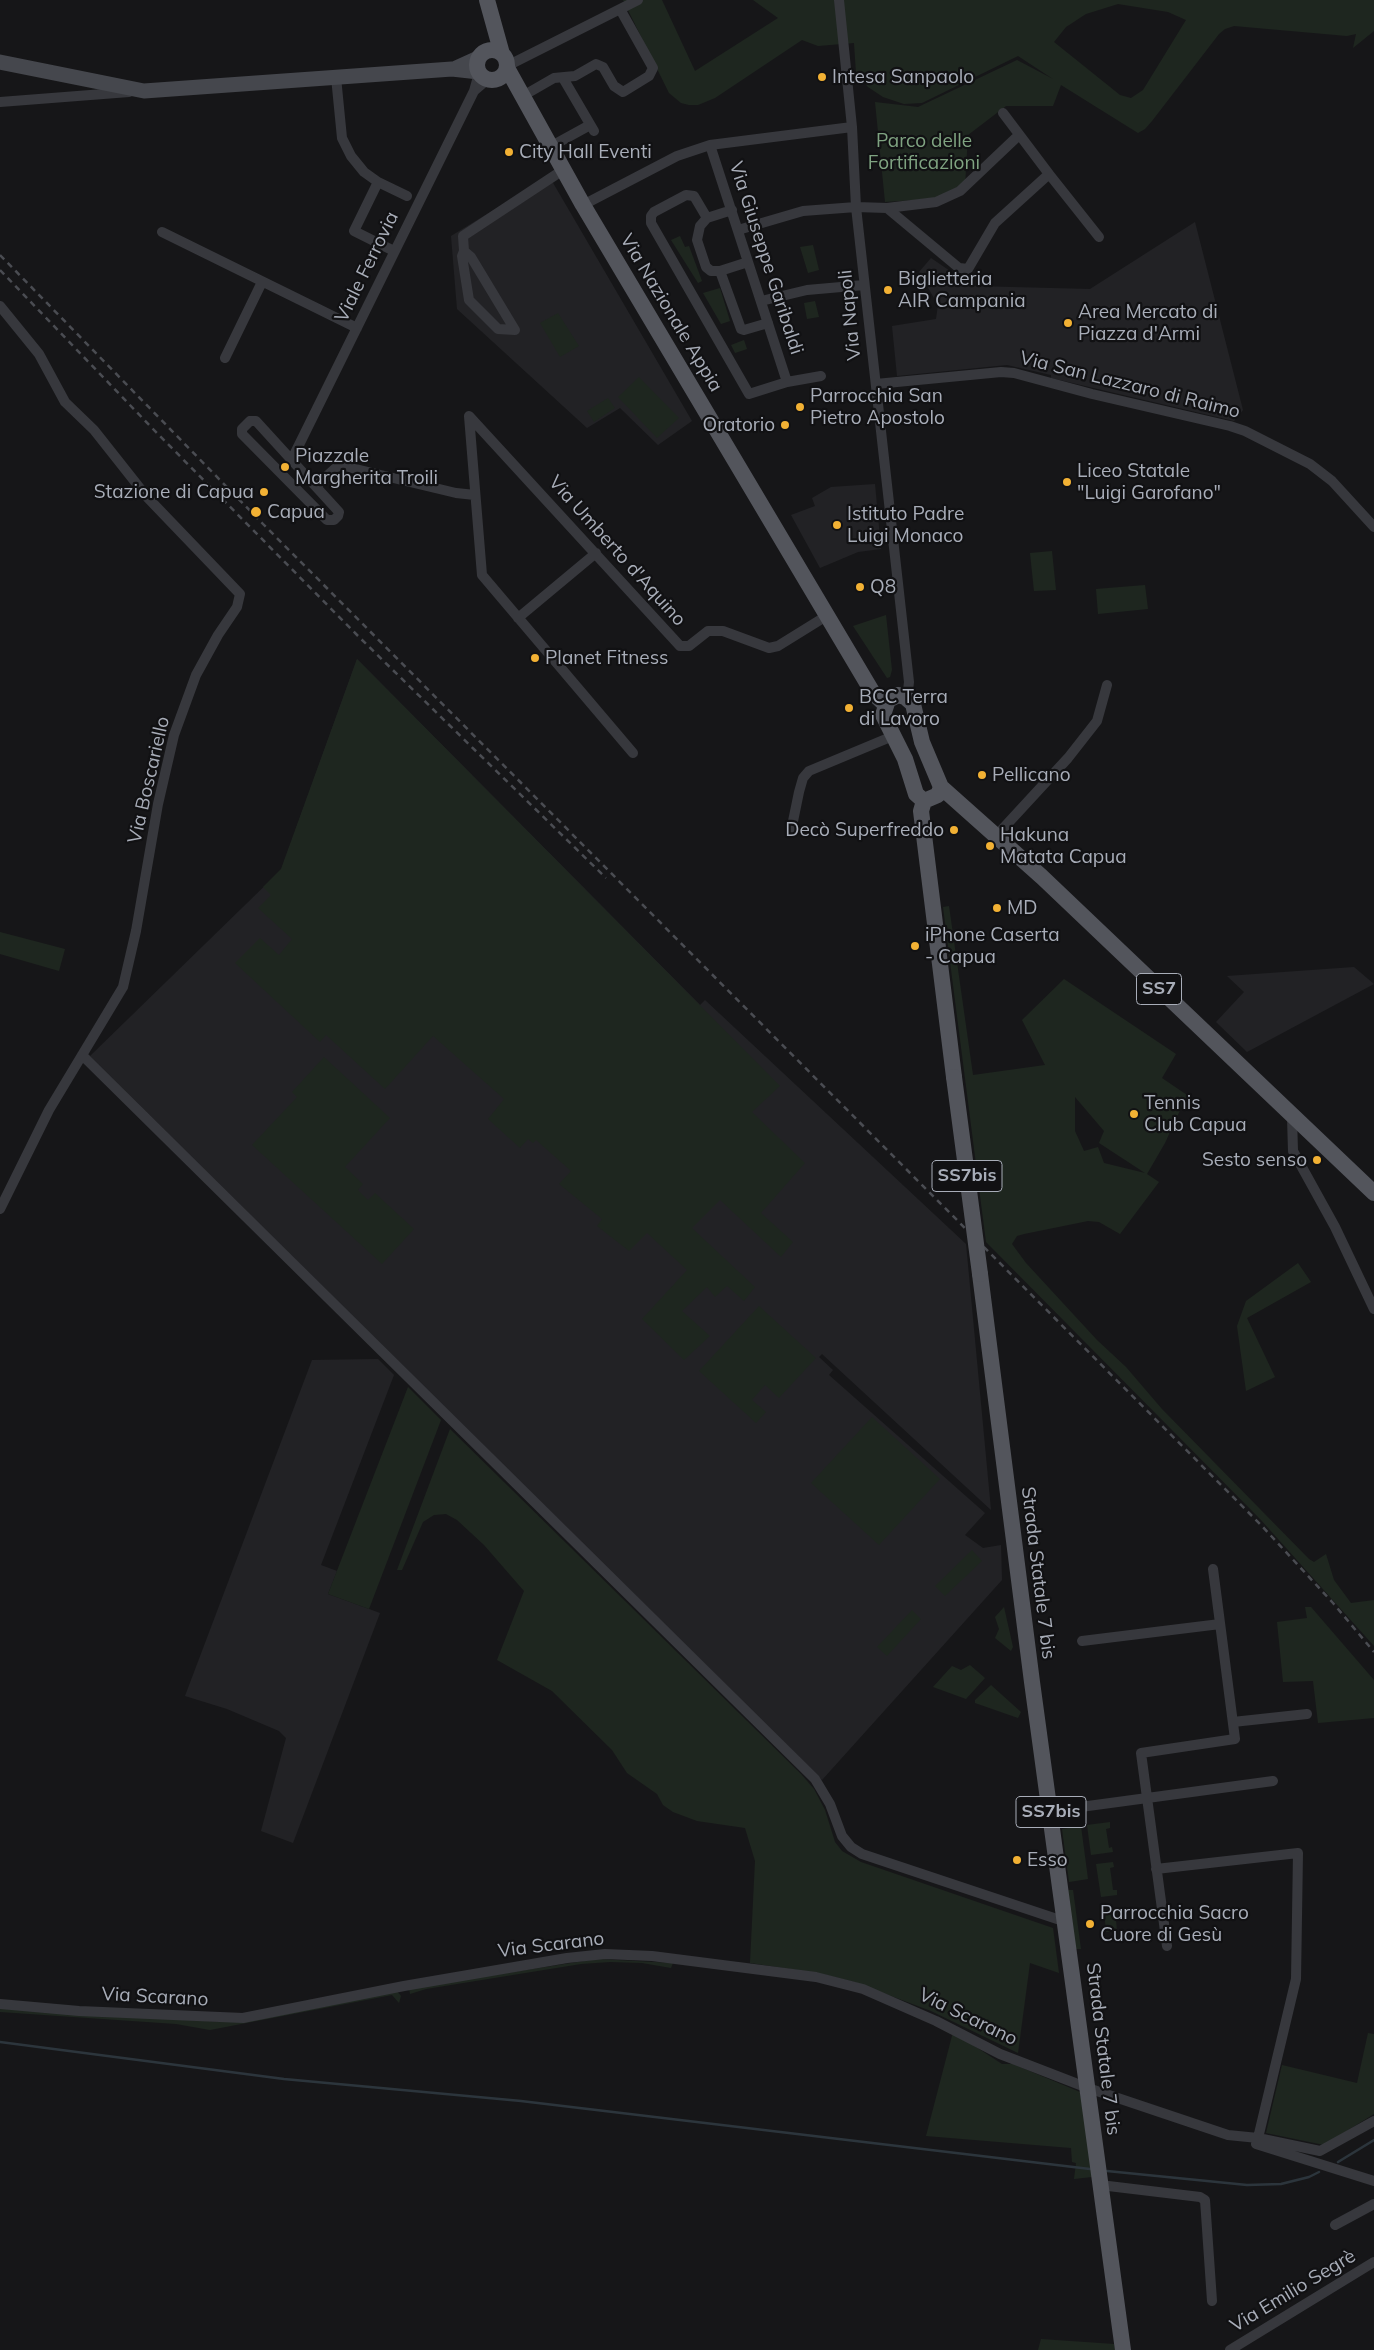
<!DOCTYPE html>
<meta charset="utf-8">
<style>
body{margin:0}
canvas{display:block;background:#161618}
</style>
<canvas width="1374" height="2350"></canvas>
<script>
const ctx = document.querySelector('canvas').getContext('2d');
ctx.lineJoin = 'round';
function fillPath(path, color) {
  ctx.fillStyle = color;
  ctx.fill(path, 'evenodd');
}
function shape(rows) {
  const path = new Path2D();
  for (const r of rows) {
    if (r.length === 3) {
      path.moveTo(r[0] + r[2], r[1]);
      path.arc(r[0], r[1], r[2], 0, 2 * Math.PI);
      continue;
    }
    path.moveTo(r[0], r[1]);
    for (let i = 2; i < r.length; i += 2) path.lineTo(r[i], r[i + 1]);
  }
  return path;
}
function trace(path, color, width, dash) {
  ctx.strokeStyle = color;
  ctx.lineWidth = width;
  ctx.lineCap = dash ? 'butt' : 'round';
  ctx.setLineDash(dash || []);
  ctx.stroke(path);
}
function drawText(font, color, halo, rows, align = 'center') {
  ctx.font = font + ' Mulish,sans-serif';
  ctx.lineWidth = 4.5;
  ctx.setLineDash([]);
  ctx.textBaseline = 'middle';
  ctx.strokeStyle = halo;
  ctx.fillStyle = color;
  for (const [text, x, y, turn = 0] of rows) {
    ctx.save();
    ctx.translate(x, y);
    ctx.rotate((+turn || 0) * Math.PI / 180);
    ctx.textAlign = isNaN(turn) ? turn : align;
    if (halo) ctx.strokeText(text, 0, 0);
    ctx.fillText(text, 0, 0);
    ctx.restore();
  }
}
const built = shape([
 [549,176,692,421,658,445,620,408,587,428,457,309,451,236],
 [1195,222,1243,410,1234,421,1051,378,1051,375,1007,365,897,376,892,326,936,319,938,305,919,272,931,258,972,286,1090,289],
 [875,484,881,549,858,552,820,568,791,515,815,506,812,498,831,487],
 [357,659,700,1005,705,1000,966,1244,991,1510,822,1354,819,1357,833,1370,829,1375,985,1513,965,1535,983,1548,1001,1545,1002,1580,822,1780,90,1056,281,870],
 [1354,967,1374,984,1247,1052,1216,1022,1244,992,1227,976],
 [378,1359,394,1375,321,1565,337,1571,328,1594,380,1613,293,1843,261,1831,286,1738,279,1731,227,1709,185,1696,312,1360]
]);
const green = shape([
 [623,0,662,0,695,71,778,18,753,0,1374,0,1374,31,1353,48,1356,34,1347,36,1234,26,1225,29,1219,34,1152,121,1145,129,1138,133,1061,85,1053,106,1006,106,968,135,965,186,944,198,885,202,875,102,918,107,1017,60,1053,79,1018,56,922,103,904,104,883,97,868,87,856,73,854,43,818,46,802,40,715,98,698,105,689,105,681,103,669,93],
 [1118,4,1168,12,1186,20,1143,90,1131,98,1120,95,1054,42,1066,27,1086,14],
 [680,236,685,247,689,246,702,281,698,283,671,240],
 [813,245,819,270,808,273,800,247],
 [720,288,730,321,721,324,703,293],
 [815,301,819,317,807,319,804,303],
 [558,313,579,346,560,357,540,323],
 [744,340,747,349,735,353,731,345],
 [639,377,679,418,657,438,618,397],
 [608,398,615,408,594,422,587,411],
 [1052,551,1056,590,1034,591,1030,553],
 [1145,585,1148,609,1098,614,1096,589],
 [886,615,892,670,890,677,887,678,853,626],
 [357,659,780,1086,752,1112,805,1163,761,1213,793,1242,781,1257,720,1200,692,1228,755,1287,744,1301,727,1286,715,1297,707,1287,682,1311,710,1336,684,1360,642,1319,687,1270,647,1233,629,1251,597,1226,602,1219,559,1184,571,1171,536,1140,533,1143,528,1139,520,1148,488,1119,504,1099,433,1036,385,1089,326,1035,320,1042,235,963,260,938,279,955,292,939,258,908,271,895,263,887,281,869],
 [949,906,973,1075,1045,1065,1022,1020,1064,979,1176,1054,1162,1078,1187,1095,1165,1143,1147,1174,1159,1182,1120,1234,1099,1222,1088,1221,1024,1234,1017,1236,1012,1244,1026,1263,1097,1340,1126,1367,1162,1409,1309,1559,1314,1562,1326,1554,1334,1580,1351,1603,1374,1600,1374,1646,1261,1520,986,1242,943,907],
 [1075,1097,1104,1131,1099,1143,1145,1173,1104,1163,1098,1147,1084,1151,1075,1131],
 [0,932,65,949,59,971,0,954],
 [324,1057,390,1118,345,1167,363,1184,358,1190,368,1200,375,1193,414,1229,382,1264,252,1145,297,1097,292,1092],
 [1298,1263,1311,1282,1247,1318,1275,1377,1246,1391,1237,1326,1246,1301],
 [759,1306,816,1358,779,1398,765,1385,752,1400,766,1412,756,1423,699,1371],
 [408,1387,441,1420,369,1609,328,1594],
 [872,1417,940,1479,879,1545,811,1483],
 [450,1429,801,1774,814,1789,825,1810,835,1842,842,1851,861,1862,1053,1928,1059,1973,1030,1963,1018,2053,931,2011,854,1982,818,1973,750,1963,755,1861,745,1828,697,1821,673,1812,663,1805,657,1794,627,1773,612,1750,552,1691,497,1660,524,1591,484,1545,457,1520,446,1514,434,1515,423,1522,402,1570,397,1570],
 [972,1550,982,1561,945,1596,935,1586],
 [1004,1607,1013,1647,1011,1651,995,1638,999,1629,995,1617],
 [1305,1607,1311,1607,1374,1680,1374,1718,1318,1723,1313,1681,1283,1682,1277,1622,1307,1618],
 [912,1610,921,1619,887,1656,877,1647],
 [970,1665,985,1678,966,1699,933,1687,952,1666,961,1670],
 [991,1685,1021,1712,1018,1718,975,1703,975,1700],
 [1110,1822,1110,1828,1106,1829,1109,1848,1112,1847,1113,1852,1091,1855,1087,1825],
 [1081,1826,1088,1879,1069,1882,1062,1829],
 [1113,1862,1114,1867,1110,1868,1113,1890,1117,1890,1117,1895,1101,1897,1096,1864],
 [1067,1890,1073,1890,1081,1949,1075,1949],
 [1115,1909,1117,1931,1106,1932,1104,1910],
 [597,1959,673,1963,671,1968,642,1963,610,1962,581,1964,426,1989,410,1994,409,1988],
 [396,1990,401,1996,399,2003,392,1995,210,2030,176,2024,0,2012,0,2009,9,2009,223,2022],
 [953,2032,1002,2064,1013,2064,1080,2092,1094,2175,1092,2177,1074,2179,1076,2163,1072,2162,1071,2148,926,2136],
 [1368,2033,1374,2034,1374,2114,1324,2145,1266,2133,1282,2065,1357,2083],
 [1041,2339,1114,2344,1115,2350,1038,2350]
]);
const stream = shape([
 [0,2042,284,2079,521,2101,1090,2169],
 [1338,2162,1374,2140],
 [1107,2171,1247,2185,1281,2184,1309,2177,1319,2172]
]);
const minor = shape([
 [839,0,852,127,856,207,909,682,907,699],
 [507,66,638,0],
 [336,77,342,138,351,156,364,172,378,182,407,196],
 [563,78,594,131],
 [474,91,488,79],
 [521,97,554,78,575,76,596,64,603,67,614,86,623,92,649,76,653,68,620,9],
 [0,102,129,92],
 [710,145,787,382],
 [550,147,590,125],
 [1049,174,1099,237],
 [378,182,354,231,394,251],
 [583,205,677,156,710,145,852,127],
 [887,208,959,268,968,269,995,223,1049,174,1003,113],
 [732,210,707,218,700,226,697,240,706,267,711,271,720,271,748,262],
 [707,218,694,196,686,195,654,212,651,216,651,223,749,394,787,382,821,376],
 [738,230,803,211,856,207,887,208,936,202,960,191,1019,135],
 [162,232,357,328],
 [464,251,471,257,515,330],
 [720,271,741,329,744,330,768,323],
 [761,301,807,290,864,285],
 [0,306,39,354,65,402,94,430,147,497,240,594,237,607,218,635,196,675,174,735,158,804,136,931,123,987,49,1110,0,1209],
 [515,330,498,329,469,300,462,256,464,251,463,236,563,170],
 [225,358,262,282],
 [876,384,1001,372,1014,373,1092,394,1230,426,1245,431,1310,464,1332,481,1374,527],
 [250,421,256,421,339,512,338,516,334,520,327,520,242,434,242,429,250,421],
 [292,459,474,91,479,73],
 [316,486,339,465,456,493,475,495],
 [518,618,596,553],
 [633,753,482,575,469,416,680,646,689,646,708,631,723,631,769,648,778,646,828,615],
 [791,831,799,792,803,778,809,771,893,736],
 [997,835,1068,758,1097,721,1107,685],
 [82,1055,815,1779,830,1804,842,1836,851,1847,862,1854,1066,1922],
 [1292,1117,1293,1151,1335,1227,1374,1309],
 [1082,1641,1220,1624],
 [1233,1722,1307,1714],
 [1051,1811,1273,1781],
 [1156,1869,1298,1853,1296,1979,1258,2138],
 [1167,1946,1141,1753,1235,1739,1213,1569],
 [0,2004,79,2011,243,2018,404,1986,567,1958,605,1954,652,1956,816,1977,863,1989,936,2021,1000,2054,1088,2088,1228,2135,1258,2138,1320,2151,1374,2121],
 [1256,2144,1374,2181],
 [1100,2185,1200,2197,1205,2200,1212,2301],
 [1335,2225,1374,2204],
 [1230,2350,1374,2262]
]);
const secondary = shape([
 [0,62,144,91,452,69,479,72],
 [456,68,478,58]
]);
const primary = shape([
 [487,0,502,54],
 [492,65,15],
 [507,68,583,205,873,693,886,705],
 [898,695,905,697,913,704,922,742,941,787,938,795,924,801,916,794,905,759,883,715,888,700,898,695],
 [941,787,1042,877,1374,1193],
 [924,801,921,811,954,1077],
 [980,1274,1032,1682,1123,2350]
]);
const rail = shape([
 [0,255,263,524,1261,1525,1333,1603,1374,1652],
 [0,270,153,429,359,637,606,878]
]);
const primaryBridge = shape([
 [954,1077,980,1274]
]);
const markers = [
 [822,77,5,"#f2b134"],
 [509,152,5,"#f2b134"],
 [888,290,5,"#f2b134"],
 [1068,323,5,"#f2b134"],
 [800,407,5,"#f2b134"],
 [785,425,5,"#f2b134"],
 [285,467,5,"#f2b134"],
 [1067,482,5,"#f2b134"],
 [264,492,5,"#f2b134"],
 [256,512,6,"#f2b134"],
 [837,525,5,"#f2b134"],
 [860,587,5,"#f2b134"],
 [535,658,5,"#f2b134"],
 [849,708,5,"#f2b134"],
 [982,775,5,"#f2b134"],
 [954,830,5,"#f2b134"],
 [990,846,5,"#f2b134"],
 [997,908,5,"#f2b134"],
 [915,946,5,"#f2b134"],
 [1134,1114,5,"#f2b134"],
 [1317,1160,5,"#f2b134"],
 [1017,1860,5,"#f2b134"],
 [1090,1924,5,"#f2b134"]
];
const shields = [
 [1159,989,45],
 [967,1176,70],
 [1051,1812,70]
];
const shieldNames = [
 ["SS7",1159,989],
 ["SS7bis",967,1176],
 ["SS7bis",1051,1812]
];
const poiNames = [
 ["Intesa Sanpaolo",832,77],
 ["City Hall Eventi",519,152],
 ["Biglietteria",898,279],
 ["AIR Campania",898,301],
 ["Area Mercato di",1078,312],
 ["Piazza d'Armi",1078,334],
 ["Parrocchia San",810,396],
 ["Pietro Apostolo",810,418],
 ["Oratorio",775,425,"right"],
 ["Piazzale",295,456],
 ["Margherita Troili",295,478],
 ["Liceo Statale",1077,471],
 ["\"Luigi Garofano\"",1077,493],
 ["Stazione di Capua",254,492,"right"],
 ["Capua",267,512],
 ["Istituto Padre",847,514],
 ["Luigi Monaco",847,536],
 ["Q8",870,587],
 ["Planet Fitness",545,658],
 ["BCC Terra",859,697],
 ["di Lavoro",859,719],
 ["Pellicano",992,775],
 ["Decò Superfreddo",944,830,"right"],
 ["Hakuna",1000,835],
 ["Matata Capua",1000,857],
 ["MD",1007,908],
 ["iPhone Caserta",925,935],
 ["- Capua",925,957],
 ["Tennis",1144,1103],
 ["Club Capua",1144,1125],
 ["Sesto senso",1307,1160,"right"],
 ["Esso",1027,1860],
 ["Parrocchia Sacro",1100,1913],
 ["Cuore di Gesù",1100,1935]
];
const parkNames = [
 ["Parco delle",924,141],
 ["Fortificazioni",924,163]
];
const streetNames = [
 ["Via Giuseppe Garibaldi",766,258,72],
 ["Viale Ferrovia",367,267,-64],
 ["Via Nazionale Appia",671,313,59],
 ["Via Napoli",850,315,-96],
 ["Via San Lazzaro di Raimo",1130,385,14],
 ["Via Umberto d'Aquino",617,551,48],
 ["Via Boscariello",149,780,-77],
 ["Strada Statale 7 bis",1038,1573,83],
 ["Via Scarano",551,1945,-7],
 ["Via Scarano",155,1997,3],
 ["Via Scarano",968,2017,26],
 ["Strada Statale 7 bis",1103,2049,83],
 ["Via Emilio Segrè",1293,2291,-31]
];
fillPath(built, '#222225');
fillPath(green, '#1e261f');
trace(stream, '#2c353c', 2.5);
trace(minor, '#37383d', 10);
trace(secondary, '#45474d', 15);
trace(primary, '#53555c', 16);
trace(rail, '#4a4c52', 2.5, [6, 5]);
trace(primaryBridge, '#53555c', 16);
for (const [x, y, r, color] of markers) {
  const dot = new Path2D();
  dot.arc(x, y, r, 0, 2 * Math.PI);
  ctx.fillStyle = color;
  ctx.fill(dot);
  trace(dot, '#111113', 2);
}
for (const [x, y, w] of shields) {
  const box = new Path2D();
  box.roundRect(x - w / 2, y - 15.5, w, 31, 4);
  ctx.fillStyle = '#111113';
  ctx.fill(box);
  trace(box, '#a8adb8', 1);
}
drawText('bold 18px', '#a8adb8', null, shieldNames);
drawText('19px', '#a8adb8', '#111113', poiNames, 'left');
drawText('19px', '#7fa381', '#111113', parkNames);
drawText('19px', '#a8adb8', '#111113', streetNames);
</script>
